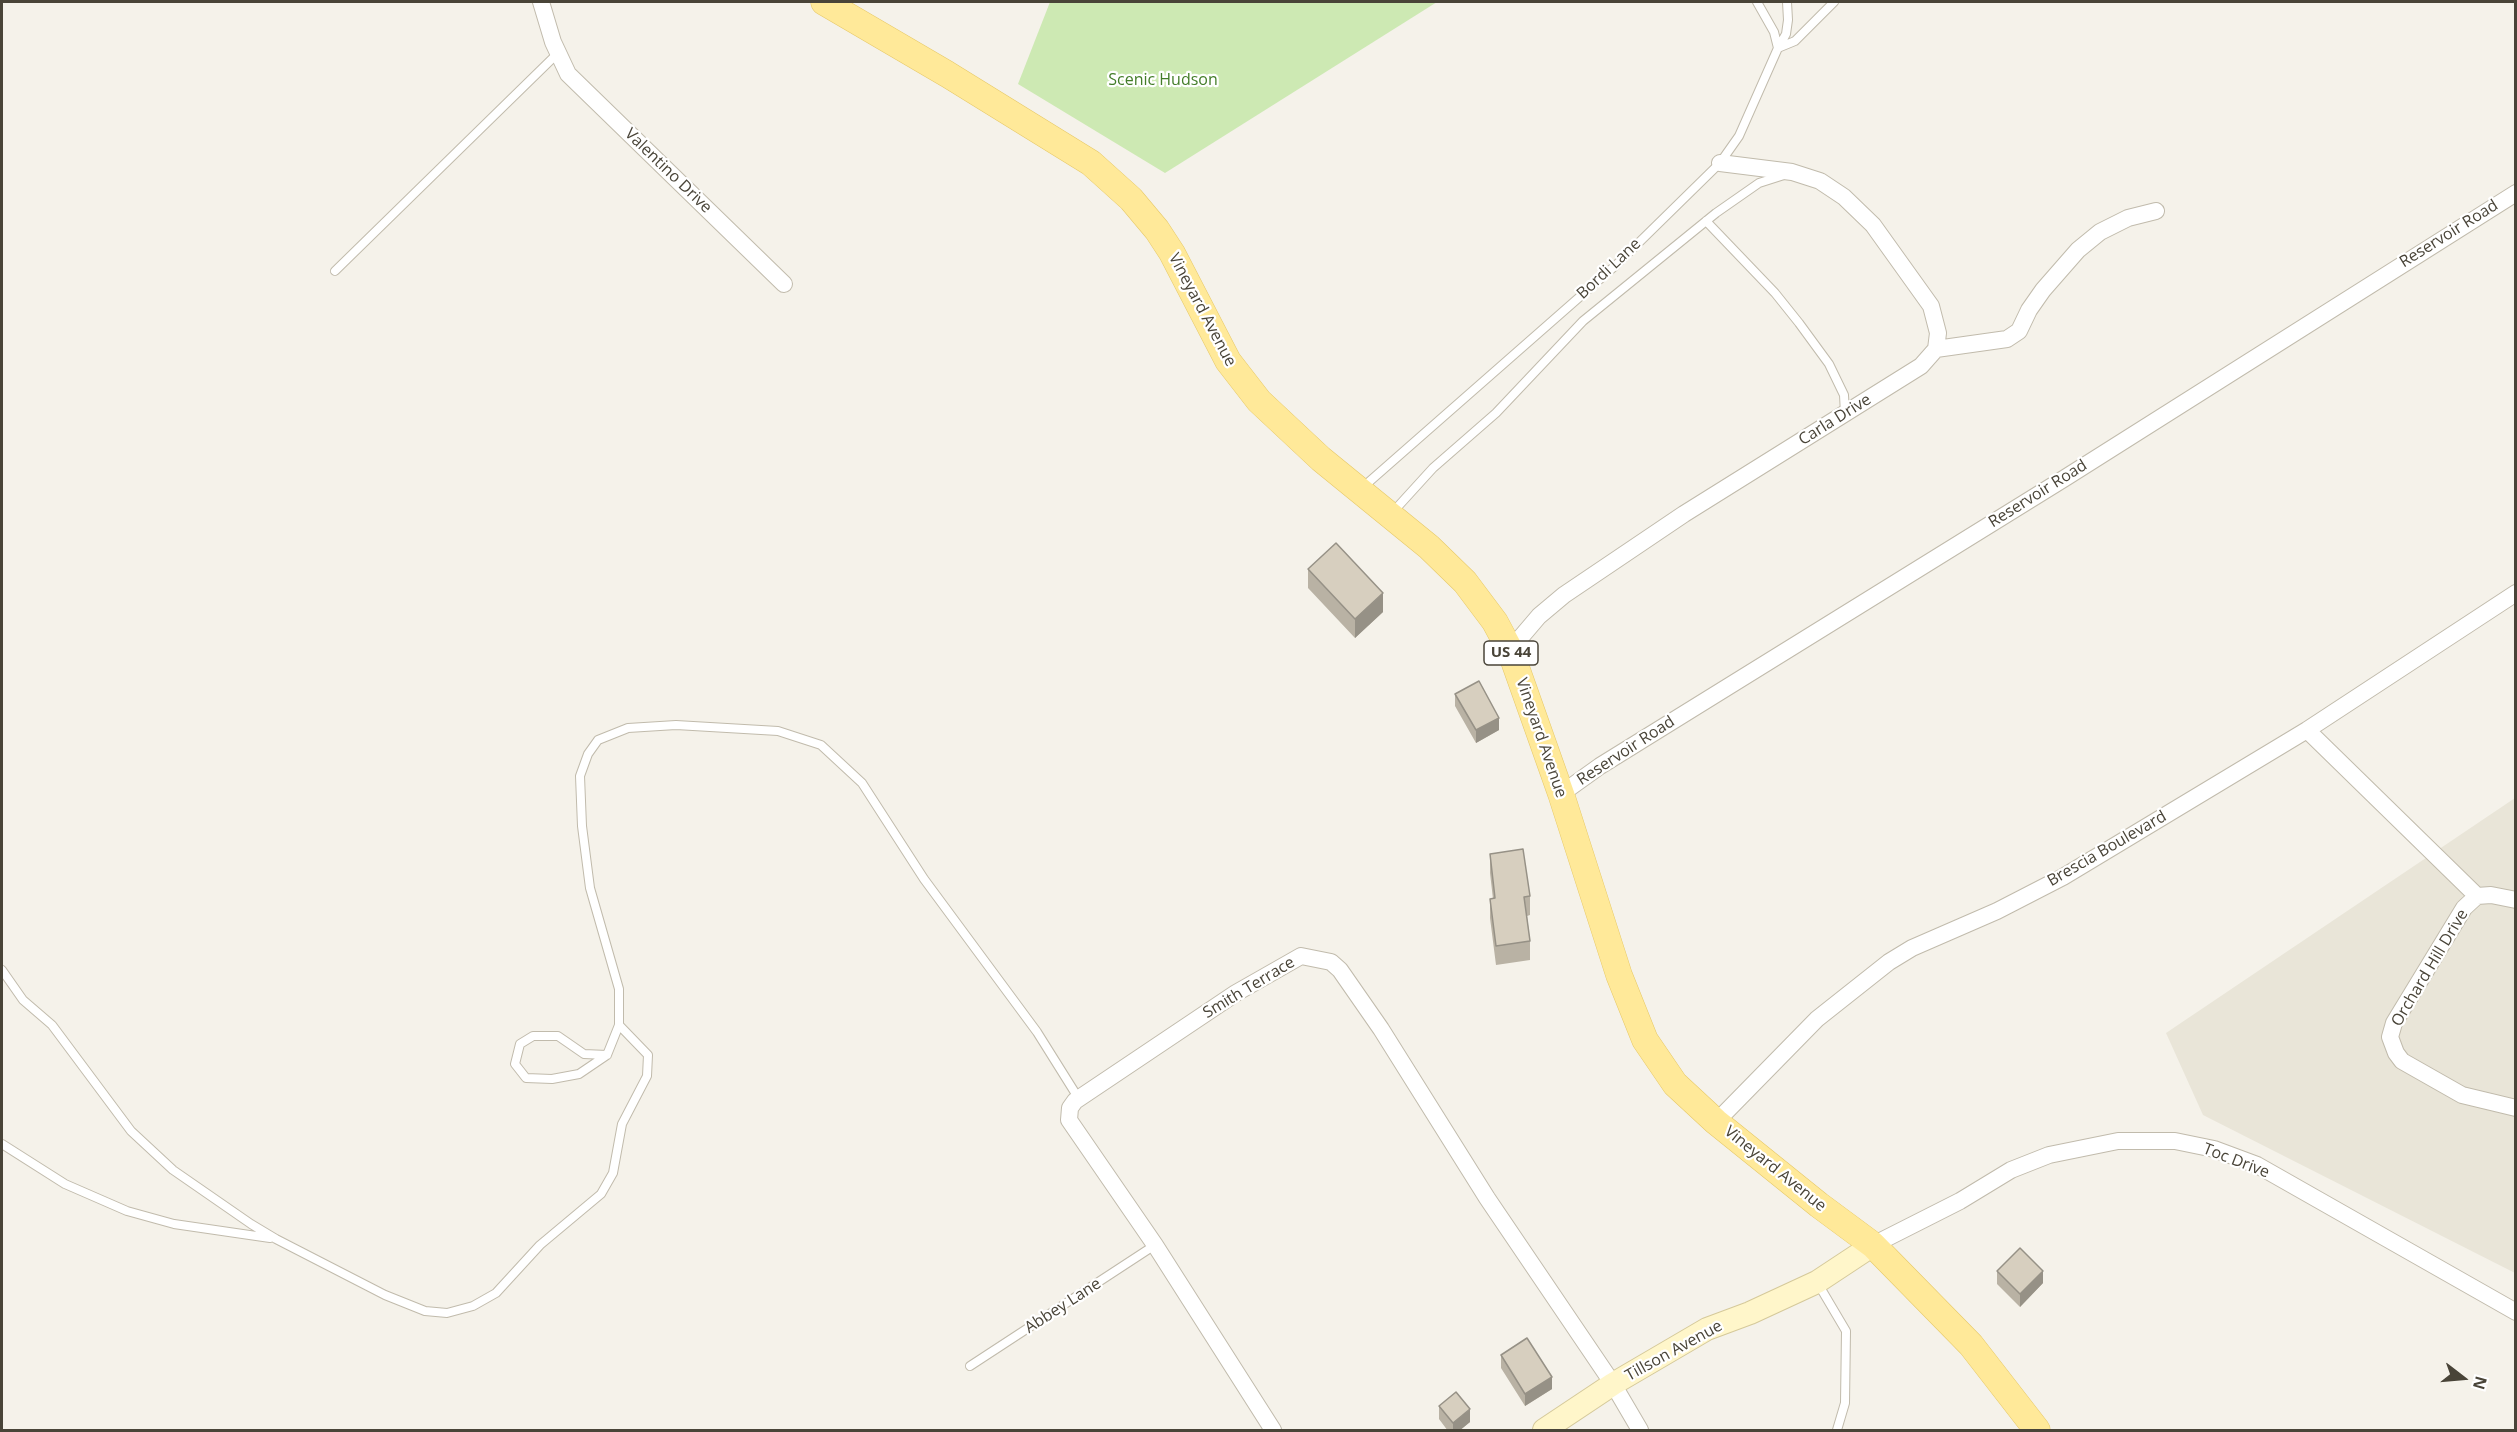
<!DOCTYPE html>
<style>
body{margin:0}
#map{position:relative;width:2517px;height:1432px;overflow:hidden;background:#f5f2ea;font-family:"Open Sans",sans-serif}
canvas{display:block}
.frame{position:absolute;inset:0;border:3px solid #494438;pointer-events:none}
.north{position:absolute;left:2433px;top:1348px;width:60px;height:60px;-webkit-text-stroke:4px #fff;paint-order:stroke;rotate:106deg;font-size:16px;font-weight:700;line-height:24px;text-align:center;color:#494438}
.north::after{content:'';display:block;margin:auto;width:21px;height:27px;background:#494438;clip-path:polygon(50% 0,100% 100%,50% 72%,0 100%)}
</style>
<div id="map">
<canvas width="2517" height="1432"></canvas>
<div class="frame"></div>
<div class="north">N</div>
</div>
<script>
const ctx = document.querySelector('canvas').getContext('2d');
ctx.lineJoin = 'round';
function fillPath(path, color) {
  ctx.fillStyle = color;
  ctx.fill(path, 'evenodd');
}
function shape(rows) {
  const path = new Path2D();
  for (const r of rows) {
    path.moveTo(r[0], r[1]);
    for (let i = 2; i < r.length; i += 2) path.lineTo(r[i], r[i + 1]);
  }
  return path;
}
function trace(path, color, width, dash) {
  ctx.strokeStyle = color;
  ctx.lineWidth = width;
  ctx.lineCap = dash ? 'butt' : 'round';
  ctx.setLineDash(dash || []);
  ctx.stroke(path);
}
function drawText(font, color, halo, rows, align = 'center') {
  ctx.font = font + ' "Open Sans",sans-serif';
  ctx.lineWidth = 4.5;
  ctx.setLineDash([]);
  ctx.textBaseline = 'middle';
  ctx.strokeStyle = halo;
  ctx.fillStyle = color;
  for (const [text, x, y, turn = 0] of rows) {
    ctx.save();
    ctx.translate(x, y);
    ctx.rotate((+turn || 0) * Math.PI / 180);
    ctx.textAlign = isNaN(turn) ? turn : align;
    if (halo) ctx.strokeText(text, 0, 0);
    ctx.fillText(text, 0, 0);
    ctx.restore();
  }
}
const residential = shape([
 [2515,798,2515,1273,2203,1115,2166,1033]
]);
const green = shape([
 [1050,2,1437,2,1165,173,1018,84]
]);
const lane = shape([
 [1778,48,1795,41,1834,2],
 [1778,48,1786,34,1788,20,1787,2],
 [1706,221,1775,293,1799,323,1829,364,1844,395,1845,414],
 [335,271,558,53],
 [1362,488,1616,265,1720,163,1739,136,1778,48,1774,32,1757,2],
 [1392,513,1433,468,1496,413,1583,321,1716,213,1759,183,1784,175],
 [2,970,23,1000,52,1025,131,1131,173,1170,251,1224,276,1239,385,1295,425,1311,447,1313,473,1306,496,1293,540,1245,601,1194,613,1173,622,1124,647,1076,648,1055,619,1025],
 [607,1055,584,1054,558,1036,533,1036,520,1044,515,1064,526,1078,552,1079,579,1074,607,1055,619,1025,619,989,590,888,582,826,580,776,588,754,598,740,628,728,676,725,778,731,821,745,862,783,924,879,1037,1032,1079,1099],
 [2,1144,65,1184,127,1211,174,1224,270,1238],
 [1817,1282,1846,1331,1845,1403,1837,1430],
 [970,1366,1155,1245]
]);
const street = shape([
 [541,2,553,42,568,74,784,284],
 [1720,163,1792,172,1820,181,1844,197,1873,225,1931,306,1938,333,1936,349],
 [1510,650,1539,616,1564,595,1684,514,1921,366,1936,349,2007,339,2019,331,2029,310,2043,290,2078,250,2100,232,2128,218,2156,211],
 [2307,730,2477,896],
 [1561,794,1600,766,2065,478,2516,193],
 [2516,900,2491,895,2477,896,2464,908,2394,1023,2390,1037,2396,1053,2402,1061,2462,1095,2516,1108],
 [1716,1122,1817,1019,1889,962,1912,948,1997,911,2063,877,2307,730,2516,593],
 [1873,1245,1960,1201,2011,1170,2049,1155,2118,1141,2175,1141,2214,1149,2257,1165,2516,1312],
 [1273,1430,1155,1245,1069,1120,1070,1108,1075,1101,1236,993,1301,956,1331,962,1340,970,1381,1029,1487,1198,1613,1384,1640,1430]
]);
const secondary = shape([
 [1544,1430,1613,1384,1707,1329,1750,1313,1817,1282,1873,1245]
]);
const primary = shape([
 [824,2,947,74,1091,163,1131,199,1157,230,1172,253,1228,361,1259,401,1321,459,1429,547,1465,582,1495,622,1510,650,1561,794,1619,975,1645,1040,1675,1084,1716,1122,1819,1205,1873,1245,1971,1345,2037,1430]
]);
const wall = shape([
 [1308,569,1383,612,1355,638,1308,588],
 [1455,694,1499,730,1476,743,1455,706],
 [1490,854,1530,896,1530,915,1527,916,1530,941,1530,960,1496,965,1490,918,1490,899,1493,899,1490,873],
 [1997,1271,2043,1283,2020,1307,1997,1284],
 [1501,1355,1552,1389,1525,1406,1501,1368],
 [1439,1406,1470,1422,1459,1431,1448,1431,1439,1419]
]);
const shadedWall = shape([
 [1383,593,1383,612,1355,638,1355,619],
 [1499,718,1499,730,1476,743,1476,730],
 [2043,1271,2043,1283,2020,1307,2020,1294],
 [1552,1377,1552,1389,1525,1406,1525,1394],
 [1470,1409,1470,1422,1459,1431,1453,1431,1453,1423]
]);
const building = shape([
 [1336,543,1383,593,1355,619,1308,569,1336,543],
 [1479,681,1499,718,1476,730,1455,694,1479,681],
 [1523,849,1530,896,1524,897,1530,941,1496,946,1490,899,1495,898,1490,854,1523,849],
 [2020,1248,2043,1271,2020,1294,1997,1271,2020,1248],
 [1527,1338,1552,1377,1525,1394,1501,1355,1527,1338],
 [1456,1392,1470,1409,1453,1423,1439,1406,1456,1392]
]);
const shields = [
 [1511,653,54]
];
const shieldNames = [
 ["US 44",1511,653]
];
const parkNames = [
 ["Scenic Hudson",1163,80]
];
const streetNames = [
 ["Valentino Drive",668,171,44],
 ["Reservoir Road",2449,234,-32],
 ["Bordi Lane",1609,269,-43],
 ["Vineyard Avenue",1202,310,62],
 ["Carla Drive",1835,420,-32],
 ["Reservoir Road",2038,494,-32],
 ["Vineyard Avenue",1541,738,71],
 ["Reservoir Road",1626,751,-33],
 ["Brescia Boulevard",2107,849,-30],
 ["Orchard Hill Drive",2430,968,-59],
 ["Smith Terrace",1249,988,-31],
 ["Toc Drive",2236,1161,21],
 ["Vineyard Avenue",1775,1169,39],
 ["Abbey Lane",1063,1306,-33],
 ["Tillson Avenue",1674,1351,-29]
];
fillPath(residential, '#e9e5d8');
fillPath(green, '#cde9b3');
trace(lane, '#c1bbac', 10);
trace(street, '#c1bbac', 18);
trace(secondary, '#d5c99a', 24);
trace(primary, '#e6c867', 27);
trace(lane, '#fff', 8);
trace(street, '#fff', 16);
trace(secondary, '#fff6ca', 22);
trace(primary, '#ffe999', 26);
fillPath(wall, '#b9b2a4');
fillPath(shadedWall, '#969186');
fillPath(building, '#d7cfbf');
trace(building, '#969186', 1.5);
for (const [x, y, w] of shields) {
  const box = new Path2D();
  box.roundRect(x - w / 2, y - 12, w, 24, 4.5);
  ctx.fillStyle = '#fff';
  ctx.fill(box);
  trace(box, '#494438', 1.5);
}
drawText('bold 15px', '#494438', null, shieldNames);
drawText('16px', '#437d29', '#fff', parkNames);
drawText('16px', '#494438', '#fff', streetNames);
</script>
